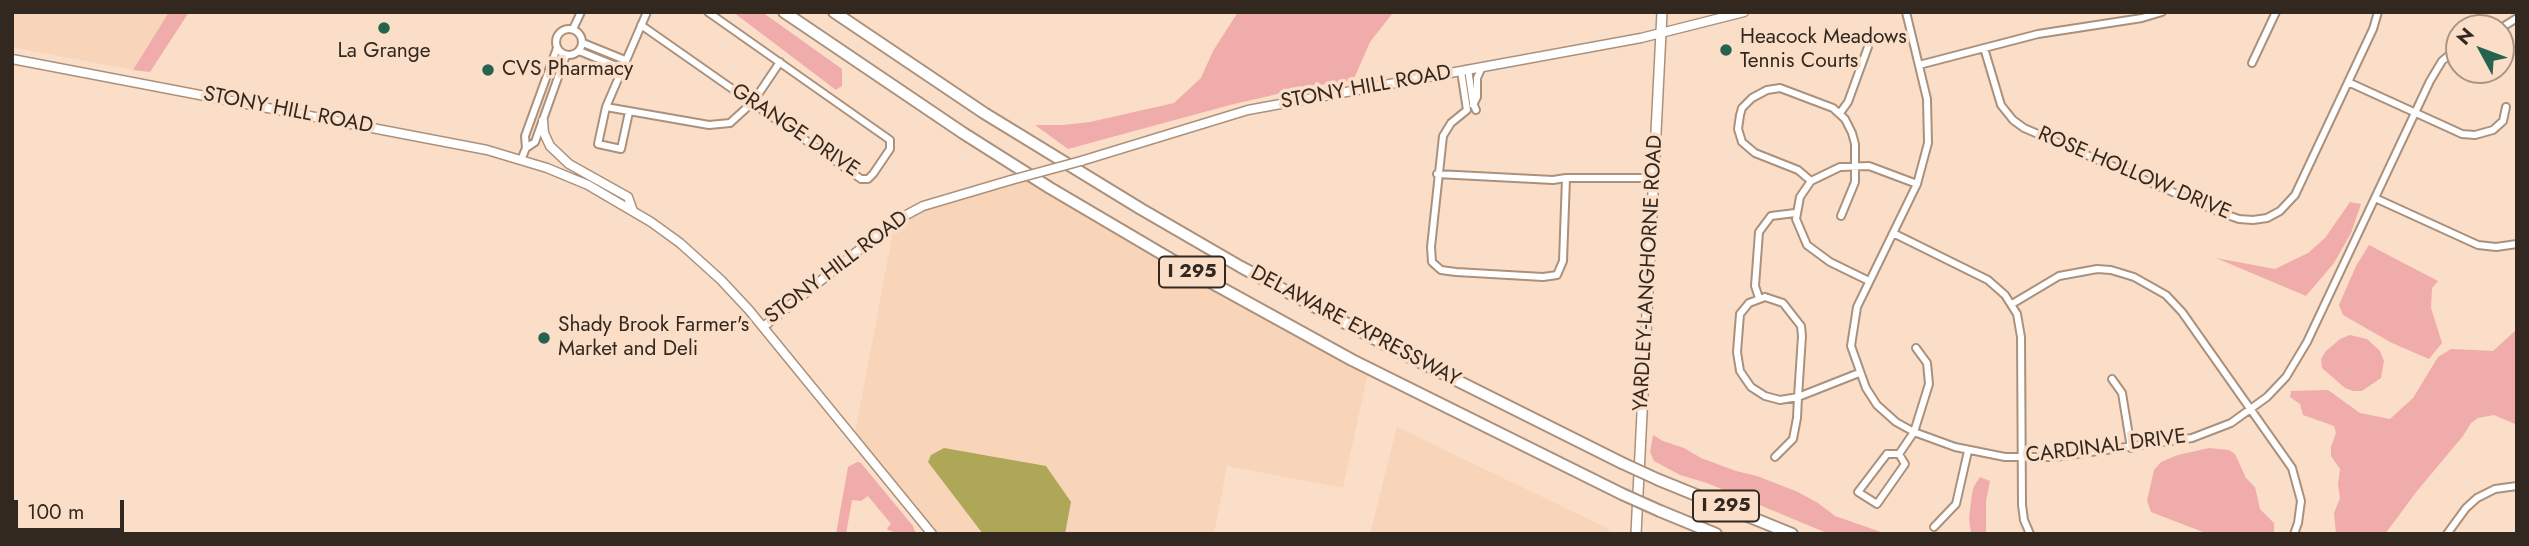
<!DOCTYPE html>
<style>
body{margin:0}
#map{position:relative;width:2529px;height:546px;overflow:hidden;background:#fbdec8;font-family:Jost,sans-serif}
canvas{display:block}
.frame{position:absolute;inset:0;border:14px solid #32281f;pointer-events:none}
.north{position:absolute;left:2445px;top:14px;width:70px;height:70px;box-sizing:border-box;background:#fbdec8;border:2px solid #ab9584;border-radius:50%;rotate:311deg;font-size:19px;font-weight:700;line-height:28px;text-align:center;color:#32281f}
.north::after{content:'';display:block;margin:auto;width:24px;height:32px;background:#26624e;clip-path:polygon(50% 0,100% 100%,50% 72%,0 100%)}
.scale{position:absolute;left:14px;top:500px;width:110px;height:32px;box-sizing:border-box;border:4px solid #32281f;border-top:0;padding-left:9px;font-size:21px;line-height:24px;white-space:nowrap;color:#32281f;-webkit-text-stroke:5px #fbdec8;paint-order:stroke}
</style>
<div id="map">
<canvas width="2529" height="546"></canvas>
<div class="frame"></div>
<div class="north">N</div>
<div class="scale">100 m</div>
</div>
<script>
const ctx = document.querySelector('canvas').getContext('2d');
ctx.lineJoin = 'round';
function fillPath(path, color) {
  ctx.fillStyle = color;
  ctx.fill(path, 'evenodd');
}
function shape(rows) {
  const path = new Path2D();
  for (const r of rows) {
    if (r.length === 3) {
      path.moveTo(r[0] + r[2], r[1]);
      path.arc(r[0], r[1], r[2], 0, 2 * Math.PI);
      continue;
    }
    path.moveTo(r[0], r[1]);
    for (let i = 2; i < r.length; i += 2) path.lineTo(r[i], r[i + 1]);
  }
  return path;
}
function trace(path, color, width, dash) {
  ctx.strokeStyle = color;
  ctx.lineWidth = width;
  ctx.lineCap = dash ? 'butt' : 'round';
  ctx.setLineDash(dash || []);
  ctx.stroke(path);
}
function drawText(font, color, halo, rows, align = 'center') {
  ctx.font = font + ' Jost,sans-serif';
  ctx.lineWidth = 7;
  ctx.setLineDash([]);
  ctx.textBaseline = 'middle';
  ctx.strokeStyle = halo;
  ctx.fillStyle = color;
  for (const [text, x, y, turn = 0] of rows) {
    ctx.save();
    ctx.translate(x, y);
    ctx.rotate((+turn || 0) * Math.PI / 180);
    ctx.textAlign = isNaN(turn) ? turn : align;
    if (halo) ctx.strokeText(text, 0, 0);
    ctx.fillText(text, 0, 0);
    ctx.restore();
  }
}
const built = shape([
 [12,12,169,12,133,70,12,47],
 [1030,175,1369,368,1343,488,1227,466,1214,534,932,534,854,439,895,221,911,212],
 [1397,427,1607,528,1612,534,1370,534]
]);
const green = shape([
 [169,12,189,12,150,72,133,70],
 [733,12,762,12,842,69,842,86,836,90],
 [1238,12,1391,12,1392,14,1370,42,1353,81,1312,86,1230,105,1068,149,1035,125,1063,125,1090,122,1174,103,1201,78,1213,51],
 [2350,202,2361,204,2351,233,2334,263,2306,296,2216,258,2275,269,2308,253,2325,238],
 [2369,245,2438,281,2432,288,2431,308,2442,343,2429,359,2392,343,2343,315,2339,305,2356,266],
 [2517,329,2517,425,2494,415,2478,418,2471,423,2463,436,2417,491,2385,534,2336,534,2334,513,2340,498,2338,485,2340,469,2331,456,2331,447,2336,433,2334,426,2303,415,2300,404,2290,397,2291,391,2328,390,2360,413,2390,419,2413,398,2438,357,2451,349,2493,351],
 [2350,335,2367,339,2380,351,2384,361,2381,378,2362,391,2353,391,2345,388,2322,368,2321,359,2325,352,2340,339],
 [1653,435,1663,441,1684,448,1701,458,1736,471,1757,476,1798,492,1818,503,1835,516,1887,534,1829,534,1707,483,1680,475,1654,461,1650,452],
 [2209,448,2229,450,2235,454,2246,478,2255,487,2260,509,2274,523,2274,532,2208,534,2151,512,2147,501,2154,470,2161,462,2178,455],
 [857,462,861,463,913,526,916,534,894,534,894,532,888,530,887,528,891,524,868,496,861,501,852,500,846,534,836,534,848,467],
 [1980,477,1990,481,1986,501,1986,534,1971,534,1969,518,1972,494,1974,486]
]);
const water = shape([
 [944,448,1046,466,1071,502,1065,534,983,534,928,462,931,455]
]);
const minor = shape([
 [1906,12,1927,99,1928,143,1917,184,1857,307,1851,346,1866,388,1877,405,1896,422,1914,432,1955,447,2005,457,2054,457,2192,438,2231,423,2267,397,2286,377,2307,342,2430,81,2442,61,2459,47],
 [641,25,861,179,868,179,873,174,890,149,890,140,708,12],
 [2501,28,2517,18],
 [569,42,13],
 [573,29,581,12],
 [583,43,625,60],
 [1984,48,2001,105,2013,120,2024,128,2219,212,2239,219,2253,220,2267,218,2280,211,2295,195,2373,29,2378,12],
 [579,51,621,68],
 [2252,63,2276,12],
 [1919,65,2038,34,2142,18,2162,12],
 [1468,69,1473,103,1476,110],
 [1461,71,1467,110,1451,123,1443,136,1431,247,1432,262,1441,270,1456,272,1543,277,1557,275,1563,261,1566,178],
 [2348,82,2462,134,2475,135,2493,130,2503,121,2506,107],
 [1473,105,1477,97,1477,78,1482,67],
 [606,107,709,125,730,123,753,102,780,62],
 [629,112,621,149,598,144,606,107,647,12],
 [1840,113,1848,102,1868,47],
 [526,148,535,142,566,55],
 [521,160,526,148,525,136,557,48],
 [1437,174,1553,180,1566,178,1654,178],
 [1811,181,1798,170,1755,153,1742,142,1738,129,1740,115,1742,108,1752,98,1767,90,1780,88,1833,108,1845,119,1852,133,1855,144,1855,182,1841,216],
 [2375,198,2478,245,2496,247,2517,244],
 [1893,233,1988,280,2005,295,2017,314,2021,337,2022,505,2024,520,2030,534],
 [1869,281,1830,262,1807,245,1796,219,1800,197,1811,181,1840,167,1869,166,1917,184],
 [1765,297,1783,303,1801,326,1802,336,1798,397,1780,400,1765,396,1751,387,1740,371,1737,352,1740,314,1749,303,1765,297],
 [1759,298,1755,286,1759,232,1771,216,1795,213],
 [2012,304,2059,276,2097,269,2111,270,2134,277,2166,295,2182,312,2292,468,2301,501,2298,523,2294,534],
 [2112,379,2122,393,2131,448],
 [1887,454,1899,454,1905,464,1877,504,1858,492,1887,454],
 [1899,454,1914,432,1929,384,1927,363,1916,348],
 [1775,457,1793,439,1797,418,1798,397,1859,373],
 [1934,527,1956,504,1968,451],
 [2447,534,2466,508,2477,498,2495,489,2517,486]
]);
const tertiary = shape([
 [12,59,487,150,547,168,588,185,651,222,680,243,721,280,749,310,932,534],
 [543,121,544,133,550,146,569,164,628,197,633,211],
 [1081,161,1248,110,1641,38,1744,12],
 [763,327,895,221,923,206,1011,180]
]);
const secondary = shape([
 [1636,534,1662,12]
]);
const motorway = shape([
 [784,12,963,133,1050,188,1196,274,1352,360,1622,494],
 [834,12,984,113,1141,209,1241,267,1392,348,1622,463],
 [1659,480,1792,534],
 [1660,511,1716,534]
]);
const tertiaryBridge = shape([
 [1011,180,1081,161]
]);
const motorwayBridge = shape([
 [1622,463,1659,480],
 [1622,494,1660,511]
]);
const markers = [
 [384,28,7,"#26624e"],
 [1726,50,7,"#26624e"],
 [488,70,7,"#26624e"],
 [544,338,7,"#26624e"]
];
const shields = [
 [1192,272,66],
 [1726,506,66]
];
const shieldNames = [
 ["I 295",1192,272],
 ["I 295",1726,506]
];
const poiNames = [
 ["Heacock Meadows",1740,38],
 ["Tennis Courts",1740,62],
 ["La Grange",384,52,"center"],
 ["CVS Pharmacy",502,70],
 ["Shady Brook Farmer's",558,326],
 ["Market and Deli",558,350]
];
const streetNames = [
 ["STONY HILL ROAD",1366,88,-10],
 ["STONY HILL ROAD",288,111,11],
 ["GRANGE DRIVE",795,131,34],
 ["ROSE HOLLOW DRIVE",2134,174,23],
 ["STONY HILL ROAD",837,268,-37],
 ["YARDLEY-LANGHORNE ROAD",1649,273,-87],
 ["DELAWARE EXPRESSWAY",1355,327,28],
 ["CARDINAL DRIVE",2106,447,-7]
];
fillPath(built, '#f8d5b9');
fillPath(green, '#f0abab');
fillPath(water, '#aea757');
trace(minor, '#ab917c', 10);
trace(tertiary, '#ab917c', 11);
trace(secondary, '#ab917c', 12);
trace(motorway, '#ab917c', 14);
trace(minor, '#fff', 6);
trace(tertiary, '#fff', 8);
trace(secondary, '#fff', 9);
trace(motorway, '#fff', 10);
trace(tertiaryBridge, '#ab917c', 11, []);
trace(motorwayBridge, '#ab917c', 14, []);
trace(tertiaryBridge, '#fff', 8);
trace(motorwayBridge, '#fff', 10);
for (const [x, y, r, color] of markers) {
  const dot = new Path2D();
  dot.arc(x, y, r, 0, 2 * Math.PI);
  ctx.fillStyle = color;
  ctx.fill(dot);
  trace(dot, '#fbdec8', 2.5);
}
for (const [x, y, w] of shields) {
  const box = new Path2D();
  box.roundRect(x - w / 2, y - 15.5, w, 31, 5);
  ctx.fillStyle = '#fbdec8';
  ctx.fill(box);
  trace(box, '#32281f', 2);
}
drawText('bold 19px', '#32281f', null, shieldNames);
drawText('21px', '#32281f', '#fbdec8', poiNames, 'left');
drawText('21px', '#32281f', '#fbdec8', streetNames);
</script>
